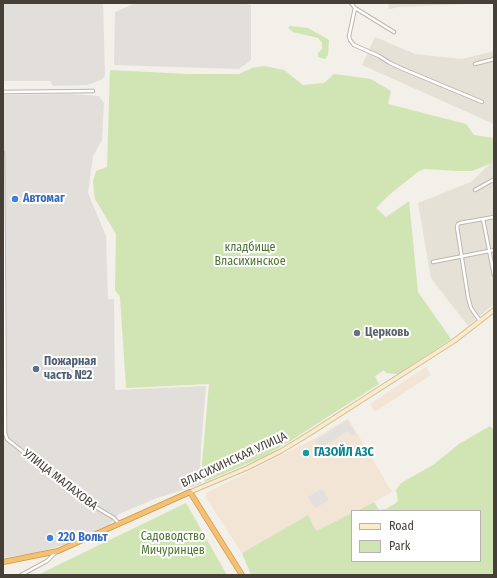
<!DOCTYPE html>
<meta charset="utf-8">
<style>
body{margin:0}
#map{position:relative;width:497px;height:578px;overflow:hidden;background:#f3efe9;font-family:"Fira Sans Condensed",sans-serif}
canvas{display:block}
.frame{position:absolute;inset:0;border:4px solid #463f38;pointer-events:none}
.legend{position:absolute;left:351px;top:510px;width:130px;height:52px;box-sizing:border-box;background:#fff;border:1px solid #b5b2af;margin:0;padding:5px 7px;list-style:none;font-size:12px;color:#463f38}
.legend li{display:flex;align-items:center;gap:8px;height:20px}
.legend b{width:20px;border:1px solid #b5b2af}
</style>
<div id="map">
<canvas width="497" height="578"></canvas>
<div class="frame"></div>
<ul class="legend">
<li><b style="height:5px;background:#faeccb"></b>Road</li>
<li><b style="height:11px;background:#d1e4b4"></b>Park</li>
</ul>
</div>
<script>
const ctx = document.querySelector('canvas').getContext('2d');
ctx.lineJoin = 'round';
function fillPath(path, color) {
  ctx.fillStyle = color;
  ctx.fill(path, 'evenodd');
}
function shape(rows) {
  const path = new Path2D();
  for (const r of rows) {
    path.moveTo(r[0], r[1]);
    for (let i = 2; i < r.length; i += 2) path.lineTo(r[i], r[i + 1]);
  }
  return path;
}
function trace(path, color, width, dash) {
  ctx.strokeStyle = color;
  ctx.lineWidth = width;
  ctx.lineCap = dash ? 'butt' : 'round';
  ctx.setLineDash(dash || []);
  ctx.stroke(path);
}
function drawText(font, color, halo, rows, align = 'center') {
  ctx.font = font + ' "Fira Sans Condensed",sans-serif';
  ctx.lineWidth = 4;
  ctx.setLineDash([]);
  ctx.textBaseline = 'middle';
  ctx.strokeStyle = halo;
  ctx.fillStyle = color;
  for (const [text, x, y, turn = 0] of rows) {
    ctx.save();
    ctx.translate(x, y);
    ctx.rotate((+turn || 0) * Math.PI / 180);
    ctx.textAlign = isNaN(turn) ? turn : align;
    if (halo) ctx.strokeText(text, 0, 0);
    ctx.fillText(text, 0, 0);
    ctx.restore();
  }
}
const residential = shape([
 [388,3,489,3,400,7,389,9],
 [375,37,415,54,462,59,494,51,494,124,362,65],
 [494,160,494,304,468,326,431,278,418,203,471,182]
]);
const commercial = shape([
 [426,367,431,375,375,412,370,404],
 [348,418,392,492,357,511,352,511,352,513,316,531,308,515,242,553,206,498,206,493,314,439]
]);
const industrial = shape([
 [3,3,103,3,105,76,101,80,87,85,53,86,50,81,3,81],
 [136,3,243,3,251,5,251,60,239,69,114,65,115,12],
 [72,94,99,96,104,103,102,140,93,156,88,193,106,236,108,299,114,299,115,390,206,386,201,445,200,476,201,484,157,498,119,514,108,526,67,544,39,552,3,558,3,95]
]);
const green = shape([
 [290,26,308,28,329,40,328,55,325,59,318,57,318,53,322,49,322,43,318,38,293,32,288,28],
 [264,66,284,70,303,85,324,83,334,74,371,79,391,91,388,104,466,124,474,135,494,138,494,157,492,163,472,171,458,171,425,169,419,171,389,195,376,208,386,217,409,201,418,292,451,339,398,374,386,373,384,370,375,376,379,384,287,443,265,456,205,482,203,476,202,464,209,384,126,388,120,297,115,290,116,234,95,199,93,182,96,171,107,167,110,70,187,74,239,74,252,68],
 [490,426,494,430,494,575,251,575,242,553,308,515,316,531,352,513,352,561,480,561,480,511,357,511,374,502,379,510,386,509,396,503,398,500,396,490,401,483,433,465,459,444],
 [186,503,227,575,38,575,60,564]
]);
const parking = shape([
 [347,420,356,434,352,436,348,431,321,448,316,440],
 [322,489,329,500,315,508,308,497]
]);
const street = shape([
 [351,3,355,8,394,32],
 [355,8,349,36,350,40,354,45,379,56,390,63,403,69,482,102],
 [475,64,494,59],
 [3,92,93,91],
 [3,153,5,433,7,439,12,443,84,500,114,518,119,524],
 [475,190,491,181,494,180],
 [483,219,494,275],
 [433,262,494,250],
 [480,321,471,308,468,297,457,227,458,224,460,223,494,217],
 [21,575,47,561,57,551]
]);
const secondary = shape([
 [190,492,247,468,281,451,309,434,454,341,494,310]
]);
const highway = shape([
 [3,562,58,551,190,492,242,575]
]);
const markers = [
 [15,199,4,"#3f7fe0"],
 [357,333,4,"#6b7280"],
 [36,369,4,"#5c6f8a"],
 [306,453,4,"#0f9aa8"],
 [50,538,4,"#3f7fe0"]
];
const shopNames = [
 ["Автомаг",23,199],
 ["220 Вольт",58,538]
];
const parkNames = [
 ["кладбище",250,248],
 ["Власихинское",250,262],
 ["Садоводство",173,537],
 ["Мичуринцев",173,551]
];
const worshipNames = [
 ["Церковь",365,333]
];
const serviceNames = [
 ["Пожарная",44,362],
 ["часть №2",44,376]
];
const cultureNames = [
 ["ГАЗОЙЛ АЗС",314,453]
];
const streetNames = [
 ["ВЛАСИХИНСКАЯ УЛИЦА",234,460,-25],
 ["УЛИЦА МАЛАХОВА",60,480,38]
];
fillPath(residential, '#e6e1d7');
fillPath(commercial, '#f3e5d5');
fillPath(industrial, '#e2deda');
fillPath(green, '#d1e4b4');
fillPath(parking, '#e2dfdd');
trace(street, '#beb6ac', 4.5);
trace(secondary, '#cfbf9b', 5.5);
trace(highway, '#d19644', 6);
trace(street, '#fff', 2.5);
trace(secondary, '#faeccb', 3.5);
trace(highway, '#f3c174', 4.5);
for (const [x, y, r, color] of markers) {
  const dot = new Path2D();
  dot.arc(x, y, r, 0, 2 * Math.PI);
  ctx.fillStyle = color;
  ctx.fill(dot);
  trace(dot, '#fff', 1.5);
}
drawText('bold 12px', '#366cbe', '#fff', shopNames, 'left');
drawText('12px', '#4d732f', '#fff', parkNames);
drawText('bold 12px', '#5b616d', '#fff', worshipNames, 'left');
drawText('bold 12px', '#4e5e75', '#fff', serviceNames, 'left');
drawText('bold 12px', '#0d838f', '#fff', cultureNames, 'left');
drawText('12px', '#463f38', '#fff', streetNames);
</script>
